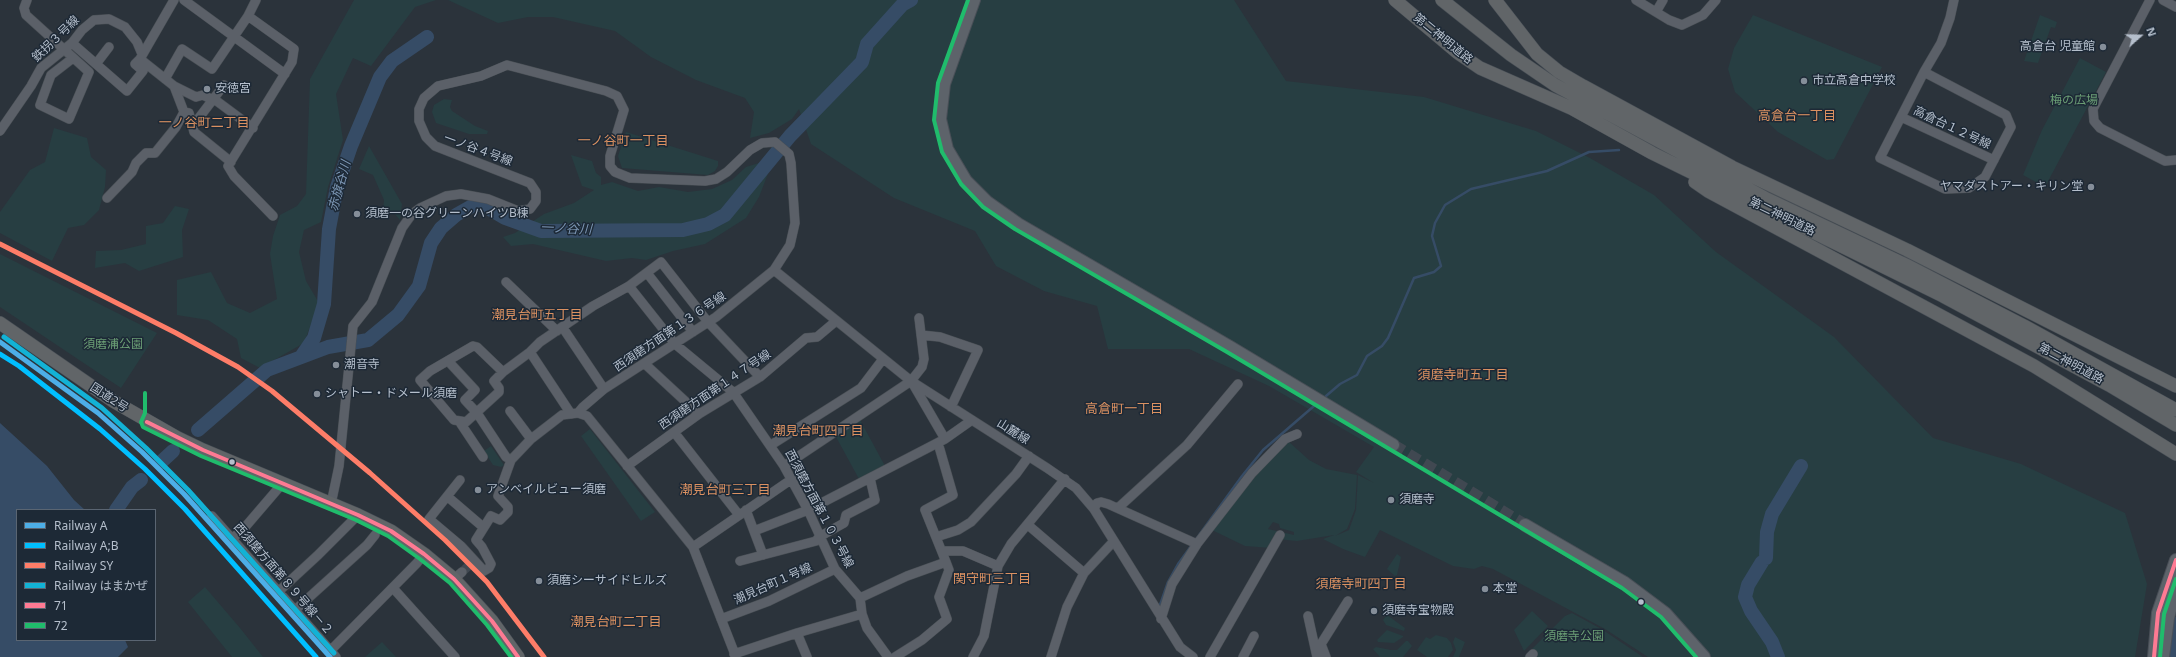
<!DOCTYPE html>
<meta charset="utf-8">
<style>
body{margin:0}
#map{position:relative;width:2176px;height:657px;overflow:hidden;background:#2b333b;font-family:"Noto Sans","Noto Sans JP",sans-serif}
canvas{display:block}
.legend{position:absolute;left:16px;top:509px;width:140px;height:132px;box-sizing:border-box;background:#1d2936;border:1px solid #5a6572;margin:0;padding:5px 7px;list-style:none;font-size:12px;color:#b5bfcc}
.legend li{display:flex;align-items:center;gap:8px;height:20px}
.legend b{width:20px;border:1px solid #5a6572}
.north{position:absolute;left:2120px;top:16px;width:40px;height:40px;-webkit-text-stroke:3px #1d2936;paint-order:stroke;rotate:70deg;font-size:11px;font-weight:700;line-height:16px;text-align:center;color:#b5bfcc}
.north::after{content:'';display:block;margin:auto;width:14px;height:18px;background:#b5bfcc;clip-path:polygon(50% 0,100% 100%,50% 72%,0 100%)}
</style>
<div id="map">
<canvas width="2176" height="657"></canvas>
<ul class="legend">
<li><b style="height:5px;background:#4daee7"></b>Railway A</li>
<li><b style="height:5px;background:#00bfff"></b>Railway A;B</li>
<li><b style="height:5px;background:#fe7d68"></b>Railway SY</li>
<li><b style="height:5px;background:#13b2d5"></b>Railway はまかぜ</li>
<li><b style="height:5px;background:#fe7a93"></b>71</li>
<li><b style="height:5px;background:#20bc6c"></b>72</li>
</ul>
<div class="north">N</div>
</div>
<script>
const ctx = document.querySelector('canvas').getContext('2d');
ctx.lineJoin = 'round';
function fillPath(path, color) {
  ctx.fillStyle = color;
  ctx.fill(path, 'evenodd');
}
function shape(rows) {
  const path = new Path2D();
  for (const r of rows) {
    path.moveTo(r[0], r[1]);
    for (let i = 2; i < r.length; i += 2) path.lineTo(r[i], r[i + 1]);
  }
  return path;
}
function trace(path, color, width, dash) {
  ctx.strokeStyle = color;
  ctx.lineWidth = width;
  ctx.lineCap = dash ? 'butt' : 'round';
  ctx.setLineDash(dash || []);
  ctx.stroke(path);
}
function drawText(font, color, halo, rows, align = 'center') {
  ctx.font = font + ' "Noto Sans","Noto Sans JP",sans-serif';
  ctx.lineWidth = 3;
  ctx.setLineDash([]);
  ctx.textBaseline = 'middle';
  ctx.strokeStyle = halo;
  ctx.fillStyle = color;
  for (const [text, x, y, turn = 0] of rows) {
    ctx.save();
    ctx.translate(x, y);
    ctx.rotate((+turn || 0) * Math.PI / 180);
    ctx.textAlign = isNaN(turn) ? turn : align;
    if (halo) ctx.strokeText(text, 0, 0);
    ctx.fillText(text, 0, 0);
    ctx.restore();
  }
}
const green = shape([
 [354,0,436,0,415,7,371,66,353,58,336,94,343,140,328,187,321,222,304,230,299,252,306,281,319,303,304,343,260,368,241,358,237,339,208,320,177,315,177,280,211,272,227,303,250,313,277,299,270,254,273,236,280,215,297,206,306,194,310,79],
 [448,0,1234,0,1286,81,1424,97,1536,131,1590,158,1654,195,1716,252,1834,337,1933,438,2021,464,2125,513,2147,584,2135,657,1648,657,1605,629,1493,569,1482,566,1474,569,1453,566,1380,530,1365,557,1343,549,1323,539,1334,535,1297,541,1277,539,1271,548,1245,546,1212,530,1262,468,1288,441,1309,460,1326,469,1357,475,1355,509,1347,529,1335,536,1349,530,1356,510,1358,475,1374,483,1356,472,1374,447,1269,386,1189,349,1108,349,1097,306,1044,291,996,266,975,231,894,198,811,144,799,109,792,119,769,133,750,138,754,112,745,98,696,80,651,57,615,31,553,17,528,17,498,23],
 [1273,522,1279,524,1280,528,1294,532,1294,535,1268,529],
 [1753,15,1882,67,1834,159,1827,160,1778,132,1735,92,1728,69,1734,48],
 [2040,15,2057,22,2055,28,2051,27,2038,63,2024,61],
 [2080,58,2106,72,2045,187,2023,175,2042,130],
 [444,99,452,100,450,107,452,111,475,126,488,131,487,134,469,134,436,123,432,112,434,105],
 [54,128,87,138,91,157,106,170,105,187,99,210,84,225,68,228,52,261,0,233,0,212,30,170,45,162],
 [626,132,718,161,718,166,715,171,708,175,622,168,618,156],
 [369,146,402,204,400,220,394,213,383,212,384,200,373,175,359,169],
 [571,155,592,161,596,173,601,177,601,185,612,182,638,191,659,187,688,192,712,189,732,180,746,167,762,162,769,171,759,197,746,218,705,244,673,251,646,260,632,258,606,261,533,244,511,246,503,237,515,233,544,214,574,203,594,190,582,186],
 [175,206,189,209,182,230,183,257,139,271,125,263,95,268,96,251,121,250,146,244,146,226,163,223],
 [0,254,157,333,121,388,0,307],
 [859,418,885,466,859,479,835,435],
 [590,429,655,512,641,521,581,436],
 [491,446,504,465,501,467,493,465,484,451],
 [1397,554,1401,557,1397,575,1395,576,1387,569],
 [205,587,240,628,263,657,232,657,188,602],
 [1532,611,1548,626,1524,651,1514,630],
 [1572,613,1603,630,1643,657,1524,657,1565,616],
 [1387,615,1405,628,1404,631,1386,625,1383,620],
 [1387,630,1403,636,1403,637,1394,643,1378,642,1377,640],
 [1436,635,1447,638,1451,643,1453,650,1448,657,1427,657,1417,650,1426,637,1430,639],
 [1455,637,1465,642,1459,657,1453,657,1456,650,1453,642],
 [1406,641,1408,641,1412,646,1403,657,1380,657,1373,649,1376,647,1391,650,1397,650],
 [382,642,396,657,365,657]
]);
const water = shape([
 [0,423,47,466,74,500,85,510,17,510,17,640,125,640,128,647,118,657,0,657]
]);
const stream = shape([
 [1326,396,1340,384,1357,375,1367,356,1382,346,1388,338,1414,278,1434,272,1441,266,1432,236,1435,223,1445,205,1471,189,1547,171,1589,152,1619,150],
 [1160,605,1168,582,1178,564,1242,476,1263,450,1314,406]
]);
const river = shape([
 [301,357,314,338,324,304,329,229,337,187,351,146,380,77,392,61,427,37],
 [198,430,267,370,328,347,368,340,398,315,419,286,431,243,441,228,456,215,472,206,481,204,505,218,541,231,683,230,708,224,725,215,790,136,862,62,867,44,902,5,911,0],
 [160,463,173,451],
 [116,510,132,487,141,480],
 [1766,558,1767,532,1772,514,1801,466],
 [1762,562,1748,585,1745,597,1751,611,1772,642,1778,657],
 [2174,657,2176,624]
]);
const minorTunnel = shape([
 [462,572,474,561]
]);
const majorTunnel = shape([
 [1393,445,1525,525]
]);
const minor = shape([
 [27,0,24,8,26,15,89,72,69,119,40,105,51,75,73,58],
 [184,0,285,74],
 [1636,0,1669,20,1682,25,1703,15,1716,0],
 [2150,0,2093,109,2094,121,2100,128,2165,161,2176,160],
 [2163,0,2176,7],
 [1656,12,1663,0],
 [248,16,294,49,292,62,228,166,234,176,273,216],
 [72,43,127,91,143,71,135,64,140,59,174,0],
 [140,59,174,86,184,112,189,113,194,132,231,162],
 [96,64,109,47],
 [1924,72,2006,115,2011,127,1985,177,1969,188,1945,189,1880,158,1924,72],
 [1924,72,1941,43,1950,18,1954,0],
 [165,79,182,49,212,69,248,16,256,0],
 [174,86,196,97,203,95,213,100],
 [218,102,253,128],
 [1901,117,1994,160],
 [192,127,224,85],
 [0,131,31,86,41,68,72,43,82,30,94,20,109,19,125,27,137,42,142,54],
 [107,198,132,172,136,163,146,153,155,153,176,127,184,112],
 [774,270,911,381,1047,468,1076,488,1094,509,1180,647,1193,657],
 [647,273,693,332],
 [506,282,557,331],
 [629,286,675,344,733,392,784,466,808,510,835,569,860,598],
 [563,328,604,389],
 [921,335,940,337,978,350,951,407],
 [530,352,571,414],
 [449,362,475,390,465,400,477,413,506,457,511,460],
 [645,364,699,414],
 [503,372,477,347,473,346,430,371,420,380,454,420,466,422,499,392,499,388,494,381,503,372,530,352,540,342,593,306,629,286,661,262,708,322,760,377],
 [913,384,945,439],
 [510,411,531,439],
 [459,421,483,457],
 [674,432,739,515],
 [771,445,861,388,883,359],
 [627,466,699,414,760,377,806,338,817,337,836,321],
 [784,466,911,381,922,367,924,359,919,318],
 [460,480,429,519,461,546,484,571,489,568,491,564,482,547,476,540,491,516,500,520,508,512,508,507,498,496,511,460,531,439,562,415,578,413,587,416,693,547,736,657],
 [448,497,483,527],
 [331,504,339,466,353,326,372,302,402,228,412,214,420,208,446,196,461,194,488,199,518,211,530,209,536,201,536,192,530,183,435,146,426,137,419,121,419,109,424,98,438,86,481,76,507,65,606,91,617,96,624,110,610,156,610,166,615,172,630,178,705,181,716,179,727,172,750,150,762,143,775,142,789,154,791,163,795,223,790,245,774,270,716,317,604,389,583,407,578,413],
 [1118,508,1187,445,1238,384],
 [1094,509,1097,503,1101,502,1108,504,1197,544],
 [746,510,763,555],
 [212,516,336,657],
 [1028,525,1084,573],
 [754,531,808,510,945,439,972,420],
 [936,537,958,530,971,522,1016,474,1029,456],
 [232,539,246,526,282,484],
 [693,547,792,479],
 [942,551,963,551,998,566],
 [740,561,816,541,819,537,844,523,846,515,875,500,870,478],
 [454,579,462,572],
 [393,588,455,657],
 [278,592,318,555,358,515],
 [860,598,907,576,946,562,925,510,953,495,938,443],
 [860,598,862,614,867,628,888,657],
 [294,611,367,545,375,535],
 [1308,616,1317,657],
 [721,619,769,601,835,569],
 [1161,619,1172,584,1197,544,1252,473,1285,439,1297,434],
 [797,633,807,657],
 [330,651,417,563,424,554],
 [734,654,797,633,862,614],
 [895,657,922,640,947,619,939,597,949,570,946,562],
 [973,657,984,636,998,566,1011,544,1065,479],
 [1051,657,1067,607,1084,573,1113,542],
 [1210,657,1280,535],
 [1243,657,1254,636],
 [1326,657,1321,644,1348,601],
 [1530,657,1533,654]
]);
const major = shape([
 [974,0,944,84,940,119,947,149,966,181,987,202,1018,224,1230,347,1393,445],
 [1525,525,1625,583,1665,613,1704,657],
 [2154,657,2158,613,2176,560],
 [2163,657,2168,618,2176,588]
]);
const highway = shape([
 [1395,0,1458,53,1480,68,1571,108,1652,153,1943,296,2109,385,2176,425],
 [1442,0,1511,55,1555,85,1765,198,1906,265,2024,326,2176,410],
 [1495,0,1537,54,1559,72,1583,86,1732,167,1907,250,2176,386],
 [1695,182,1708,191,2034,366,2176,454],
 [0,323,113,401,176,437,203,450,358,515,391,531,424,554,454,579,492,621,518,657]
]);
const bus1 = shape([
 [147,422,203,450,358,515,391,531,424,554,454,579,492,621,518,657],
 [2154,657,2158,613,2176,560]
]);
const bus2 = shape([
 [968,0,938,83,934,120,942,152,961,184,983,207,1015,229,1227,352,1622,588,1661,617,1696,657],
 [145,393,145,413,141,422,143,427,201,456,356,520,388,536,420,559,450,583,487,625,511,657],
 [2160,657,2164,614,2176,579]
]);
const rail1 = shape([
 [0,342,98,413,142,452,184,494,330,657]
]);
const rail2 = shape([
 [0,354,19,366,100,429,145,469,185,509,316,657]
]);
const rail3 = shape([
 [0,244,176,333,238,367,272,391,370,473,445,540,487,582,544,657]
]);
const rail4 = shape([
 [4,337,102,408,146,448,188,490,334,653]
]);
const markers = [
 [2103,47,4,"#858e99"],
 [1804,81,4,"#858e99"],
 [207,89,4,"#858e99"],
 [2091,187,4,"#858e99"],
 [357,214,4,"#858e99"],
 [336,365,4,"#858e99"],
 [317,394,4,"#858e99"],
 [232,462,3.5,"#b5bfcc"],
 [478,490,4,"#858e99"],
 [1391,500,4,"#858e99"],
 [539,581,4,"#858e99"],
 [1485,589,4,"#858e99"],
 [1641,602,3.5,"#b5bfcc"],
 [1374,611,4,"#858e99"]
];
const streetNames = [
 ["鉄拐３号線",56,39,-44],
 ["第二神明道路",1443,39,39],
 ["高倉台１２号線",1952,128,25],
 ["一ノ谷４号線",478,150,20],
 ["第二神明道路",1782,217,26],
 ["西須磨方面第１３６号線",670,332,-34],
 ["第二神明道路",2071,364,28],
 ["西須磨方面第１４７号線",715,390,-34],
 ["国道2号",109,398,33],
 ["山麓線",1013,432,32],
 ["西須磨方面第１０３号線",819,509,62],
 ["西須磨方面第８９号線－２",283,579,49],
 ["潮見台町１号線",773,584,-24]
];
const poiNames = [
 ["高倉台 児童館",2095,47,"right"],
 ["市立高倉中学校",1812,81],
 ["安徳宮",215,89],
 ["ヤマダストアー・キリン堂",2083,187,"right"],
 ["須磨一の谷グリーンハイツB棟",365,214],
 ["潮音寺",344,365],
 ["シャトー・ドメール須磨",325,394],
 ["アンベイルビュー須磨",486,490],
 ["須磨寺",1399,500],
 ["須磨シーサイドヒルズ",547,581],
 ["本堂",1493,589],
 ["須磨寺宝物殿",1382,611]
];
const parkNames = [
 ["梅の広場",2074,101],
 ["須磨浦公園",113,345],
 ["須磨寺公園",1574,637]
];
const neighbourhoodNames = [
 ["高倉台一丁目",1797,116],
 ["一ノ谷町二丁目",204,123],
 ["一ノ谷町一丁目",623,141],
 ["潮見台町五丁目",537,315],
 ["須磨寺町五丁目",1463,375],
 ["高倉町一丁目",1124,409],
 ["潮見台町四丁目",818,431],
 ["潮見台町三丁目",725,490],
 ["関守町三丁目",992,579],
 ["須磨寺町四丁目",1361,584],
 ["潮見台町二丁目",616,622]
];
const waterNames = [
 ["赤旗谷川",340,186,-75],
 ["一ノ谷川",566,229,2]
];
fillPath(green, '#273e42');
fillPath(water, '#364c66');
trace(stream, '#364c66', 2.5);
trace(river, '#364c66', 14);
trace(minorTunnel, '#404851', 9, [9, 4.5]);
trace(majorTunnel, '#404851', 12, [12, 6]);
trace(minor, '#494f55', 10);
trace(major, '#494f57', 14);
trace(highway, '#484f56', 14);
trace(minor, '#5b6068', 9);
trace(major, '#5d636a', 12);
trace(highway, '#616568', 13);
trace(bus1, '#fe7a93', 4);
trace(bus2, '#20bc6c', 4);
trace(rail1, '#4daee7', 5);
trace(rail2, '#00bfff', 5);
trace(rail3, '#fe7d68', 5);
trace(rail4, '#13b2d5', 5);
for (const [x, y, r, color] of markers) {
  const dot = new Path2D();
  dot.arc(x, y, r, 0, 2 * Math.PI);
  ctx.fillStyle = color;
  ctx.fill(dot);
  trace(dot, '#1d2936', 1.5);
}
drawText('12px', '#b5bfcc', '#1d2936', streetNames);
drawText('12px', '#b5bfcc', '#1d2936', poiNames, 'left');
drawText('12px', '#6b9e75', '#1d2936', parkNames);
drawText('13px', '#db9161', '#1d2936', neighbourhoodNames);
drawText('italic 13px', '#7c96b4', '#1d2936', waterNames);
</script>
